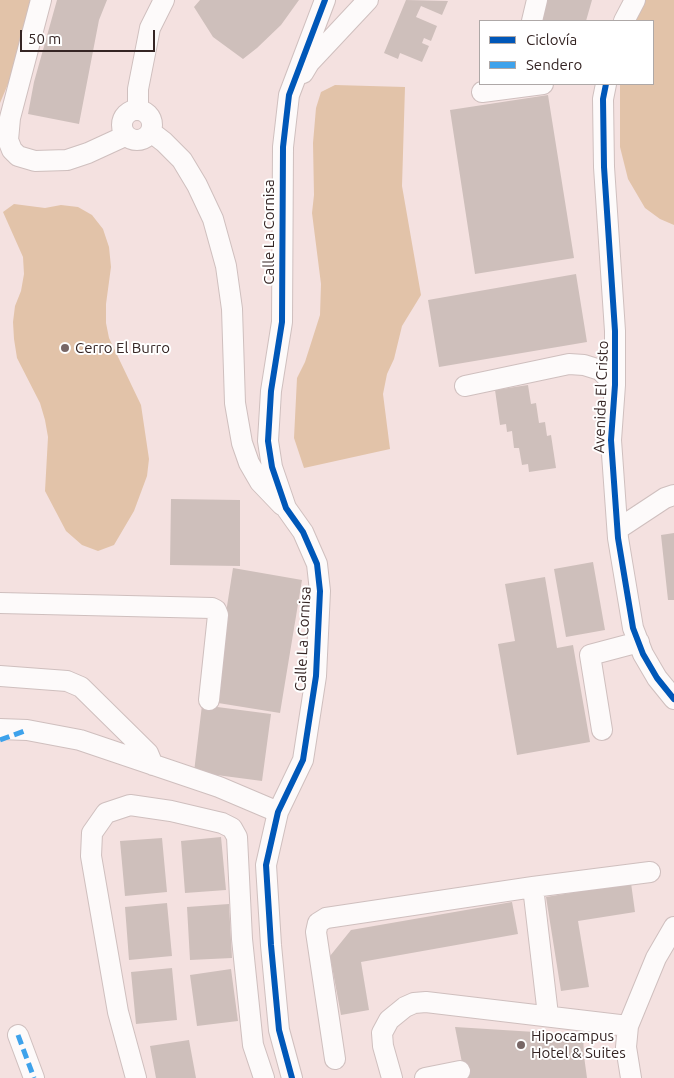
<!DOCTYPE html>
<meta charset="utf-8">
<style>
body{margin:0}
#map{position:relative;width:674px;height:1078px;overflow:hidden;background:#f4e1e0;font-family:Ubuntu,sans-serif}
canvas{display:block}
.legend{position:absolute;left:479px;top:20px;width:175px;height:65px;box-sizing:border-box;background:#fff;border:1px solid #aea8a7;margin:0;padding:6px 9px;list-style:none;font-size:15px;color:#352524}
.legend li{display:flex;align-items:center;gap:10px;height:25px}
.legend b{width:25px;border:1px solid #aea8a7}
.scale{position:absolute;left:20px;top:30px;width:135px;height:22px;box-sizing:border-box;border:2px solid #352524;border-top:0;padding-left:6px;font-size:15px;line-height:18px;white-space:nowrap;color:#352524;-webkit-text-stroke:4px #fff;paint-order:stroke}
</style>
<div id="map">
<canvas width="674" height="1078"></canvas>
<ul class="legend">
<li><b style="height:6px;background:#0057b8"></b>Ciclovía</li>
<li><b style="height:6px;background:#3ea2eb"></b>Sendero</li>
</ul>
<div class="scale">50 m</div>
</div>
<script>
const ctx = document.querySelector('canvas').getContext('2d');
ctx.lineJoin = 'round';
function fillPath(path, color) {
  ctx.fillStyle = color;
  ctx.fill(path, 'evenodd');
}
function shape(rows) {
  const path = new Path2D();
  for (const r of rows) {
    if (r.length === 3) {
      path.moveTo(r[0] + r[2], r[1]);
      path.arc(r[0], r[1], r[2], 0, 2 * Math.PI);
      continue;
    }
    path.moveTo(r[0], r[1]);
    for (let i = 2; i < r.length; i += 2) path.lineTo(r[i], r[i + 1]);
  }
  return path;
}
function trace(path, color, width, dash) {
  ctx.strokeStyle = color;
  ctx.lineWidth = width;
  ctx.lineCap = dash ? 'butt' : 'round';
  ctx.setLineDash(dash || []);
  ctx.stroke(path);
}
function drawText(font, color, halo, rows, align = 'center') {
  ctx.font = font + ' Ubuntu,sans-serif';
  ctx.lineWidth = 4;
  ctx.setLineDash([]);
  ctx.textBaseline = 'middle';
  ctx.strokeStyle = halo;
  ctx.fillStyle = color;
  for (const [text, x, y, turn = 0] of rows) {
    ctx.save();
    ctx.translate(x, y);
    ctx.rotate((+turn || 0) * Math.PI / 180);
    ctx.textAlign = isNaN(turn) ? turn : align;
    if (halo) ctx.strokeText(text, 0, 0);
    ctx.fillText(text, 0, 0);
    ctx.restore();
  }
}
const green = shape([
 [0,0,32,0,19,58,0,103],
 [641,0,674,0,674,225,660,219,645,208,628,179,620,147,620,84,653,84,653,21,632,21],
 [335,85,405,87,402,186,421,295,402,326,394,359,387,374,383,394,390,449,304,468,294,438,297,378,305,362,320,315,321,284,312,213,314,195,313,143,316,108,321,92],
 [14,204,45,208,61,205,78,207,92,215,103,229,109,247,111,267,106,304,106,323,109,338,141,405,149,459,147,476,134,511,114,545,98,551,82,545,66,531,45,491,48,437,45,420,40,403,17,358,14,339,13,322,15,306,21,291,24,274,23,257,3,212]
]);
const building = shape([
 [57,0,107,0,99,20,79,124,28,114,34,82],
 [200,0,299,0,281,25,257,48,243,59,213,37,194,7],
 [406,0,448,1,442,15,421,6,416,17,437,26,431,41,424,38,422,43,429,46,422,62,400,53,398,59,384,53],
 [544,0,592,0,586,21,539,21],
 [548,95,574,258,475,274,450,110],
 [576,274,587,342,439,367,428,300],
 [528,385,531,404,536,403,539,423,545,422,547,436,551,435,556,468,529,472,528,464,522,465,519,448,514,448,512,431,507,432,506,424,500,425,495,390],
 [171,499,240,500,240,566,170,565],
 [674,533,674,600,668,600,661,535],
 [593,562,605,630,566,637,554,569],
 [233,568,302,580,280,713,212,702],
 [545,577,557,648,573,645,590,742,517,755,498,644,515,641,505,584],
 [202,705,271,714,262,781,194,772],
 [221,837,226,890,185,893,181,841],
 [162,838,167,892,125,896,120,841],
 [631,883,635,912,578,921,589,987,561,991,546,897],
 [512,902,518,934,361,962,369,1010,341,1015,330,956,351,930],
 [167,903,172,956,129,960,125,907],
 [229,904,232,958,190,960,187,907],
 [172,968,177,1020,136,1024,131,972],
 [231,969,238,1021,197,1026,190,975],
 [455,1027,583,1035,584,1056,587,1078,465,1078],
 [189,1040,196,1078,156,1078,150,1046]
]);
const minor = shape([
 [41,0,10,118,8,140,12,150,18,156,35,161,67,160,88,153,125,136],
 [532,21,537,0],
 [624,21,635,0],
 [303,73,309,63,368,0],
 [606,84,603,99,604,167,615,331,615,385,611,440,618,538,633,628,643,654,657,678,674,699],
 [482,92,543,84],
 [138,109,138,89,150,28,164,0],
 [137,125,15],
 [151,132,164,142,182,160,197,185,213,219,226,266,232,309,235,403,242,443,249,463,260,482,282,505],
 [465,386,569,364,584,365,600,370,615,385],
 [618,529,665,498,674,495],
 [0,603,212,608,216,610,218,615,209,700],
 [0,676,67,681,81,687,148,753,153,765],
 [0,729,27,730,80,740,219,787,278,812],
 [602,730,590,655,639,642],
 [533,887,548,1015],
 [18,1035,34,1078],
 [335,1059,316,932,318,923,326,918,533,887,650,872],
 [136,1078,118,1012,91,856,92,833,106,813,130,805,171,811,222,823,232,828,237,837,242,939,253,1045,264,1078],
 [292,1078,279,1030,271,945,266,865,278,812,303,760,316,676,320,591,317,564,303,532,286,508,272,467,268,441,271,391,282,322,283,147,289,95,325,0],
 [392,1078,383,1046,382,1033,389,1020,405,1007,414,1003,426,1002,628,1026],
 [425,1078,460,1071],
 [631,1078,626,1047,628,1026,656,958,674,927]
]);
const quiet = shape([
 [0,740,27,730],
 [18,1035,34,1078]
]);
const cycleway = shape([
 [606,84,603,99,604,167,615,331,615,385,611,440,618,538,633,628,643,654,657,678,674,699],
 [292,1078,279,1030,271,945,266,865,278,812,303,760,316,676,320,591,317,564,303,532,286,508,272,467,268,441,271,391,282,322,283,147,289,95,325,0]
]);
const markers = [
 [65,348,5,"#786766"],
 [521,1045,5,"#786766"]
];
const streetNames = [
 ["Calle La Cornisa",269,232,-90],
 ["Avenida El Cristo",601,397,-88],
 ["Calle La Cornisa",303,639,-87]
];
const poiNames = [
 ["Cerro El Burro",75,348],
 ["Hipocampus",531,1036],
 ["Hotel & Suites",531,1053]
];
fillPath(green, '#e2c3a9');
fillPath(building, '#cebfbb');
trace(minor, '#cfbfbe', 22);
trace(minor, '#fdfafa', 20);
trace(quiet, '#3ea2eb', 5, [10, 5]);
trace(cycleway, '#0057b8', 6);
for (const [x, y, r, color] of markers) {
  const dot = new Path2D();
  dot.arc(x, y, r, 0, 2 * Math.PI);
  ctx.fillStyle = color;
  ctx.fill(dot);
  trace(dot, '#fff', 2);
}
drawText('15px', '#352524', '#fff', streetNames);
drawText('15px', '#352524', '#fff', poiNames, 'left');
</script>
